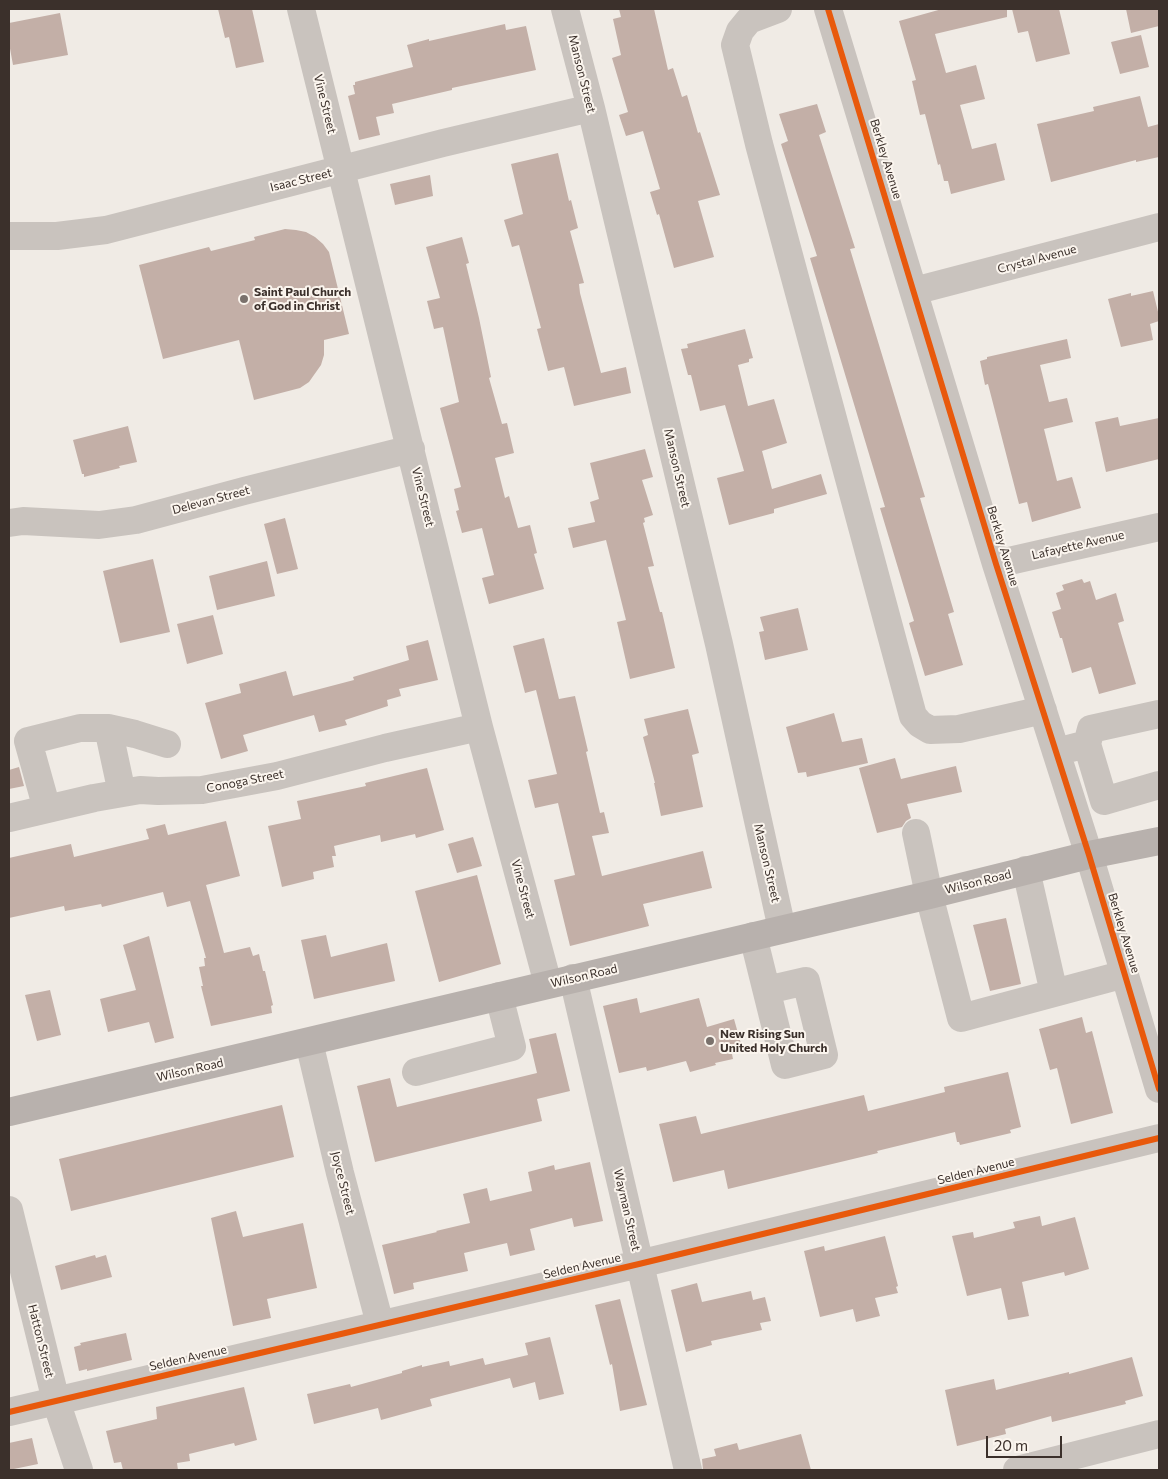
<!DOCTYPE html>
<style>
body{margin:0}
#map{position:relative;width:1168px;height:1479px;overflow:hidden;background:#f0ebe5;font-family:Commissioner,sans-serif}
canvas{display:block}
.frame{position:absolute;inset:0;border:10px solid #3b302b;pointer-events:none}
.scale{position:absolute;left:986px;top:1436px;width:76px;height:22px;box-sizing:border-box;border:2px solid #3b302b;border-top:0;padding-left:6px;font-size:15px;line-height:18px;white-space:nowrap;color:#3b302b;-webkit-text-stroke:4px #fbf5ee;paint-order:stroke}
</style>
<div id="map">
<canvas width="1168" height="1479"></canvas>
<div class="frame"></div>
<div class="scale">20 m</div>
</div>
<script>
const ctx = document.querySelector('canvas').getContext('2d');
ctx.lineJoin = 'round';
function fillPath(path, color) {
  ctx.fillStyle = color;
  ctx.fill(path, 'evenodd');
}
function shape(rows) {
  const path = new Path2D();
  for (const r of rows) {
    path.moveTo(r[0], r[1]);
    for (let i = 2; i < r.length; i += 2) path.lineTo(r[i], r[i + 1]);
  }
  return path;
}
function trace(path, color, width, dash) {
  ctx.strokeStyle = color;
  ctx.lineWidth = width;
  ctx.lineCap = dash ? 'butt' : 'round';
  ctx.setLineDash(dash || []);
  ctx.stroke(path);
}
function drawText(font, color, halo, rows, align = 'center') {
  ctx.font = font + ' Commissioner,sans-serif';
  ctx.lineWidth = 4;
  ctx.setLineDash([]);
  ctx.textBaseline = 'middle';
  ctx.strokeStyle = halo;
  ctx.fillStyle = color;
  for (const [text, x, y, turn = 0] of rows) {
    ctx.save();
    ctx.translate(x, y);
    ctx.rotate((+turn || 0) * Math.PI / 180);
    ctx.textAlign = isNaN(turn) ? turn : align;
    if (halo) ctx.strokeText(text, 0, 0);
    ctx.fillText(text, 0, 0);
    ctx.restore();
  }
}
const building = shape([
 [218,9,252,9,264,62,236,68,229,37,225,38],
 [619,9,654,9,668,70,673,68,682,97,687,95,698,133,700,132,720,195,698,201,714,257,674,268,659,214,657,215,650,192,660,189,643,131,626,136,619,115,628,112,612,58,621,55,613,19,621,17],
 [942,9,1007,9,1007,17,935,34,946,73,976,65,985,99,960,105,972,149,996,143,1005,180,951,194,948,181,944,181,940,164,938,165,925,114,920,115,912,81,916,80,899,21],
 [1012,9,1059,9,1070,54,1036,62,1028,31,1018,33],
 [1126,9,1159,9,1159,26,1131,33],
 [60,13,68,55,13,65,9,43,9,23],
 [505,24,506,30,526,26,536,70,452,88,452,90,392,104,394,113,376,117,380,135,359,140,348,96,355,94,353,85,355,85,355,82,413,67,407,45,429,39,429,41],
 [1141,35,1149,67,1120,74,1111,42],
 [1140,96,1148,127,1159,124,1159,157,1136,162,1136,160,1051,182,1037,124,1094,111,1093,107],
 [817,104,826,132,819,135,855,248,850,249,925,497,920,498,954,612,948,614,963,665,925,676,909,623,914,621,880,508,885,507,810,258,817,256,781,144,788,141,779,114],
 [558,153,569,201,571,200,578,228,570,231,584,283,579,284,580,293,601,373,626,367,631,393,574,406,564,367,548,371,537,329,541,328,519,245,512,247,504,220,523,214,511,164],
 [430,175,433,196,395,205,390,184],
 [285,229,296,230,306,232,315,237,323,244,329,252,349,334,324,340,324,355,321,365,309,382,300,388,254,400,239,340,163,359,139,265,209,247,211,251,255,240,254,237],
 [462,237,469,263,466,264,479,318,491,377,489,378,502,424,507,423,514,453,495,458,505,498,509,496,518,528,530,525,537,553,534,554,544,589,489,604,482,578,494,575,482,528,462,533,456,511,459,510,454,489,461,487,440,408,459,402,443,327,434,329,427,301,440,298,426,247],
 [1153,291,1159,316,1159,321,1150,324,1153,340,1121,347,1108,299,1131,293,1131,296],
 [745,329,753,358,749,359,749,362,738,365,748,406,774,399,787,443,762,451,772,489,821,474,827,494,774,509,774,513,729,525,717,478,744,471,725,405,700,411,691,375,688,375,681,349,688,348,687,344],
 [1067,339,1071,358,1040,365,1049,402,1067,398,1073,422,1044,429,1057,481,1072,477,1081,508,1032,522,1027,502,1019,504,988,384,985,385,980,361,987,359,987,357],
 [1118,417,1120,426,1159,418,1159,459,1106,472,1095,422],
 [128,426,137,462,119,466,120,468,84,477,84,474,82,474,73,440],
 [645,449,653,477,642,480,653,515,644,518,645,522,643,523,654,566,648,567,660,612,662,612,675,668,630,679,617,622,626,620,606,540,573,548,568,528,595,522,590,502,599,499,590,463],
 [285,518,298,569,277,574,264,524],
 [153,559,170,632,120,643,103,571],
 [267,561,275,596,217,610,209,576],
 [1082,579,1084,583,1090,581,1096,600,1116,593,1124,621,1118,623,1136,684,1099,694,1091,667,1072,673,1062,638,1060,638,1052,612,1061,609,1056,593,1064,590,1062,585],
 [798,608,808,650,765,660,759,632,764,631,760,617],
 [213,615,223,654,187,664,177,624],
 [544,638,559,699,575,696,588,751,586,752,600,813,604,812,609,833,592,836,602,876,703,851,712,888,643,904,649,926,570,946,554,880,575,875,558,803,535,808,528,780,557,774,536,690,525,693,513,646],
 [428,640,438,680,399,689,401,696,387,700,388,706,345,720,347,725,319,732,314,715,243,735,248,751,221,759,205,703,241,693,239,684,286,671,293,696,354,680,353,677,409,660,406,646],
 [688,709,699,753,692,755,703,807,661,816,654,783,655,783,643,737,648,735,644,719],
 [834,713,842,742,862,738,868,763,807,777,806,772,798,773,786,727],
 [895,758,901,779,956,766,962,792,907,804,911,818,906,821,902,827,877,833,859,768],
 [19,767,24,786,9,789,9,770],
 [427,768,444,830,416,838,415,834,381,842,380,835,334,846,336,856,332,856,334,867,313,872,314,879,282,887,268,826,301,819,297,801,366,786,365,783],
 [226,821,240,876,206,885,224,953,250,947,253,956,259,954,263,971,265,971,273,1005,271,1006,272,1013,211,1026,201,986,203,986,199,967,205,966,204,958,206,958,190,901,167,907,163,892,102,907,101,904,65,911,64,906,9,918,9,858,71,844,74,857,149,839,146,829,165,824,168,835],
 [473,837,482,866,457,873,448,844],
 [477,875,501,964,439,982,415,891],
 [1006,918,1021,984,990,991,973,925],
 [326,935,331,957,387,943,395,981,314,999,301,940],
 [149,936,174,1038,155,1043,149,1022,108,1032,100,999,136,990,123,945],
 [50,990,61,1035,37,1041,25,995],
 [637,998,640,1013,699,998,707,1027,734,1019,743,1051,732,1054,733,1059,715,1063,716,1065,690,1072,686,1061,647,1071,646,1067,619,1073,603,1006],
 [1082,1017,1086,1033,1092,1031,1113,1113,1071,1124,1057,1068,1050,1070,1039,1029],
 [556,1033,570,1091,537,1099,542,1121,375,1162,357,1086,390,1078,397,1107,537,1073,529,1039],
 [1008,1072,1021,1127,1010,1130,1011,1133,960,1145,959,1142,957,1142,955,1132,877,1151,878,1153,728,1189,724,1170,673,1182,659,1124,696,1116,701,1134,864,1095,868,1111,945,1092,944,1087],
 [282,1105,294,1157,71,1211,59,1159],
 [590,1162,603,1221,574,1227,572,1218,530,1229,535,1250,510,1256,507,1243,464,1253,468,1271,413,1283,414,1289,394,1294,382,1245,437,1232,436,1231,470,1223,463,1194,487,1188,490,1201,532,1191,528,1172,554,1165,555,1170],
 [236,1211,243,1237,303,1223,317,1288,267,1299,271,1318,233,1326,211,1218],
 [1040,1216,1042,1226,1075,1217,1089,1269,1065,1276,1064,1272,1022,1282,1029,1316,1008,1320,1001,1288,967,1296,952,1236,973,1232,974,1238,1015,1228,1013,1222],
 [885,1236,898,1286,896,1287,898,1293,875,1298,880,1316,856,1322,853,1309,820,1317,804,1251,824,1246,825,1251],
 [95,1255,96,1258,106,1255,112,1277,61,1290,55,1266],
 [697,1283,702,1302,751,1291,753,1300,765,1297,771,1321,760,1323,762,1330,711,1341,712,1345,686,1352,671,1290],
 [620,1299,647,1405,620,1411,612,1364,610,1365,595,1305],
 [126,1333,132,1360,87,1371,87,1369,79,1371,74,1347,81,1345,80,1343],
 [550,1337,564,1394,539,1400,535,1382,513,1388,510,1378,430,1399,432,1406,381,1420,378,1408,314,1424,307,1394,350,1384,351,1387,402,1373,402,1371,422,1365,422,1367,449,1361,450,1366,483,1358,485,1365,528,1355,525,1343],
 [1132,1357,1143,1396,1125,1401,1126,1404,1052,1422,1051,1416,1005,1429,1006,1434,957,1446,945,1390,994,1379,996,1390,1069,1372,1069,1374],
 [244,1387,257,1440,235,1446,234,1443,189,1454,190,1461,177,1463,178,1470,123,1470,121,1462,114,1463,106,1431,157,1419,156,1407],
 [801,1434,811,1470,703,1470,702,1459,716,1456,714,1449,737,1443,739,1450],
 [32,1438,38,1464,9,1470,9,1443]
]);
const minor = shape([
 [301,9,479,727,548,984],
 [565,9,591,108,719,644,782,929],
 [778,9,749,20,740,31,735,45,759,144,913,716,920,724,930,730,959,729,1043,710],
 [828,9,996,564,1089,855,1159,1089],
 [9,236,57,236,106,230,443,143,591,108],
 [914,291,1159,227],
 [9,523,23,521,99,525,136,520,244,491,411,449],
 [996,564,1159,527],
 [108,728,122,793],
 [1087,744,1091,729,1159,714],
 [1056,752,1087,744,1104,801,1159,785],
 [47,809,28,741,80,728,108,728,135,734,167,744],
 [9,818,94,798,140,790,158,791,202,790,277,776,385,748,479,727],
 [916,833,929,895,961,1018,1125,974],
 [1026,870,1054,993],
 [753,936,785,1065,824,1055,806,981,767,990],
 [573,978,688,1470],
 [309,1042,340,1173,380,1324],
 [416,1072,512,1047,499,996],
 [9,1210,56,1401,79,1470],
 [9,1412,639,1264,1159,1138],
 [1017,1470,1159,1434]
]);
const major = shape([
 [9,1112,929,895,1089,855,1159,841]
]);
const cycleway = shape([
 [828,9,996,564,1089,855,1159,1089],
 [9,1412,639,1264,1159,1138]
]);
const markers = [
 [244,299,5,"#7a716c"],
 [710,1041,5,"#7a716c"]
];
const streetNames = [
 ["Manson Street",582,74,76],
 ["Vine Street",325,104,76],
 ["Berkley Avenue",886,159,73],
 ["Isaac Street",301,180,-14],
 ["Crystal Avenue",1037,259,-15],
 ["Manson Street",677,468,77],
 ["Vine Street",423,497,76],
 ["Delevan Street",211,500,-15],
 ["Lafayette Avenue",1078,545,-13],
 ["Berkley Avenue",1003,546,73],
 ["Conoga Street",245,781,-11],
 ["Manson Street",767,863,77],
 ["Wilson Road",978,882,-14],
 ["Vine Street",523,889,75],
 ["Berkley Avenue",1124,933,73],
 ["Wilson Road",584,976,-13],
 ["Wilson Road",190,1070,-13],
 ["Selden Avenue",976,1171,-14],
 ["Joyce Street",343,1183,76],
 ["Wayman Street",627,1210,77],
 ["Selden Avenue",582,1266,-13],
 ["Hatton Street",41,1341,76],
 ["Selden Avenue",188,1358,-13]
];
const poiNames = [
 ["Saint Paul Church",254,292],
 ["of God in Christ",254,306],
 ["New Rising Sun",720,1034],
 ["United Holy Church",720,1048]
];
fillPath(building, '#c3afa7');
trace(minor, '#c9c3be', 28);
trace(major, '#b8b1ad', 28);
trace(cycleway, '#e8590c', 6);
for (const [x, y, r, color] of markers) {
  const dot = new Path2D();
  dot.arc(x, y, r, 0, 2 * Math.PI);
  ctx.fillStyle = color;
  ctx.fill(dot);
  trace(dot, '#fbf5ee', 2);
}
drawText('12px', '#3b302b', '#fbf5ee', streetNames);
drawText('bold 12px', '#3b302b', '#fbf5ee', poiNames, 'left');
</script>
